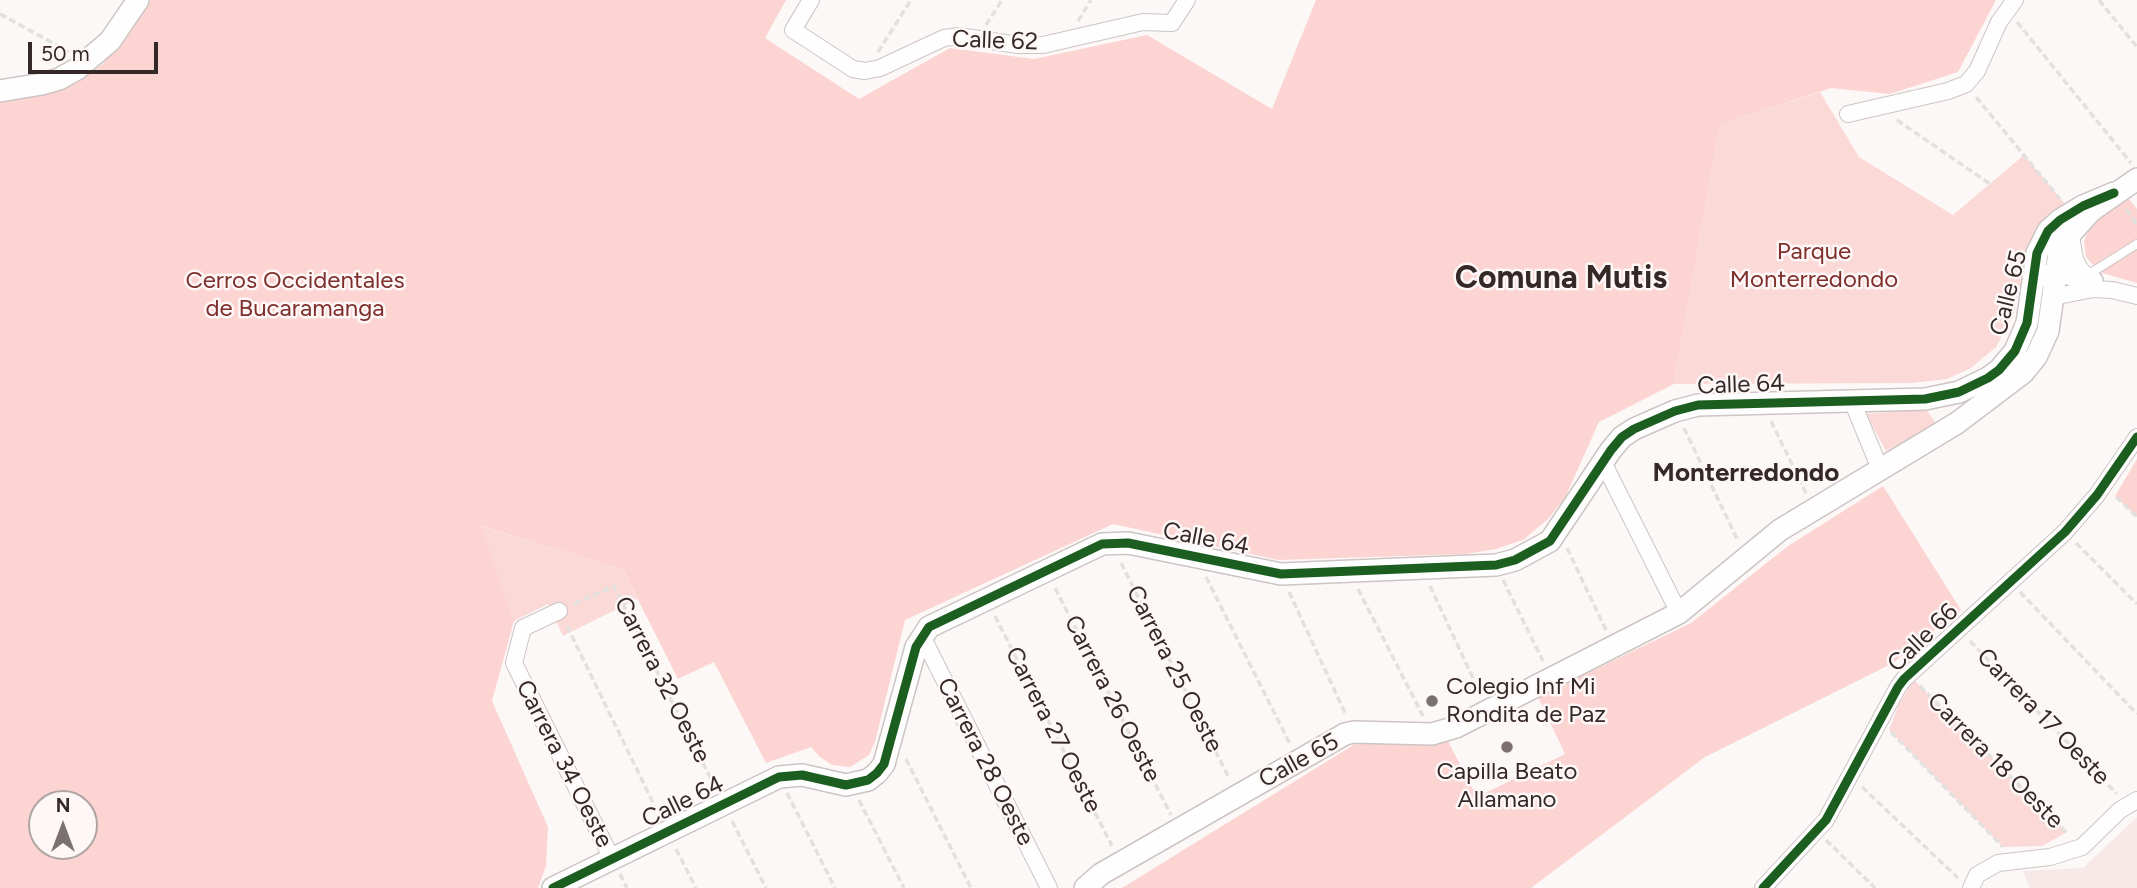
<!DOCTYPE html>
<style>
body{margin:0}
#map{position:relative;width:2137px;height:888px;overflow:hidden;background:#fdf8f8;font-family:Figtree,sans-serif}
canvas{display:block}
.north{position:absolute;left:28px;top:790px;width:70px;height:70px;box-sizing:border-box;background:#fef7f7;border:2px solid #aea5a4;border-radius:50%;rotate:0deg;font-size:19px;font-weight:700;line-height:28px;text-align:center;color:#352927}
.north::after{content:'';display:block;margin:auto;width:24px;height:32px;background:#7b7170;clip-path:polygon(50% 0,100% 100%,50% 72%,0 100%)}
.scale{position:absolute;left:28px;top:42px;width:130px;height:32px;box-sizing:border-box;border:4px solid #352927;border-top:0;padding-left:9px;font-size:21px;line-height:24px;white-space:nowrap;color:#352927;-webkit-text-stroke:5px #fef7f7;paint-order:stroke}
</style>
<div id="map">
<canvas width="2137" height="888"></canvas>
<div class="north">N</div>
<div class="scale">50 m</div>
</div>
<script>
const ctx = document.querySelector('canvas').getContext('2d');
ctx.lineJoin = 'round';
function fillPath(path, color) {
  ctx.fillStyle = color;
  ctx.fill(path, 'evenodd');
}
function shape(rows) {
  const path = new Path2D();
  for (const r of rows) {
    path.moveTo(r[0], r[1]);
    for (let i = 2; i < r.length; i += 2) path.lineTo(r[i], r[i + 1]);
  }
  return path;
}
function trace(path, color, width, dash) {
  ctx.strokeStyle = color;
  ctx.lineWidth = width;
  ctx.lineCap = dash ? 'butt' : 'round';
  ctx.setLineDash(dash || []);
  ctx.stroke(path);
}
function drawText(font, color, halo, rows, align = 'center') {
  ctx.font = font + ' Figtree,sans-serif';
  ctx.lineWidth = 5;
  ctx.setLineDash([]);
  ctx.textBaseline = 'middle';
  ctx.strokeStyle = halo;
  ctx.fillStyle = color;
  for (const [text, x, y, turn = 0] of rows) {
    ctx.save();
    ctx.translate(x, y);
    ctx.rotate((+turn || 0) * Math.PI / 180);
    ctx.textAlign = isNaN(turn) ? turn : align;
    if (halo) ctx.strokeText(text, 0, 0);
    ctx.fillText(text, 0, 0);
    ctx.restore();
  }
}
const built = shape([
 [2137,817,2137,888,2030,888,2023,871,2083,868]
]);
const green = shape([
 [1820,92,1859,157,1953,215,2024,155,2064,203,2033,241,2025,260,2014,314,1996,347,1971,368,1947,379,1912,383,1674,384,1720,124],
 [1926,409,1937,425,1886,451,1866,414],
 [480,526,623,570,637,599,563,636,548,604,514,621],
 [1914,680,2067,832,2042,846,2003,847,1889,730,1899,704]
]);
const forest = shape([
 [151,0,786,0,765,38,859,99,950,48,1034,59,1147,35,1272,109,1316,0,1996,0,1958,72,1890,94,1831,88,1720,124,1674,384,1599,422,1565,498,1547,520,1523,540,1496,549,1466,554,1278,560,1113,524,905,620,875,742,869,755,850,767,832,765,820,757,811,747,766,763,714,662,678,679,623,570,481,526,514,621,492,701,548,827,546,866,538,888,0,888,0,98,54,88,83,78,103,64],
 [42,804,84,804,84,846,42,846],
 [2128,198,2137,209,2137,283,2099,272,2086,257,2084,241,2091,224],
 [2137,459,2137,517,2115,496],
 [1883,486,1961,610,1893,663,1705,757,1531,888,1122,888,1355,744,1448,741,1477,797,1565,754,1538,697,1691,623,1788,546]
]);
const path = shape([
 [2099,0,2137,47],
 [0,14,69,52],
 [1078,21,1091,0],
 [2017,22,2131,163],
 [986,25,1002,0],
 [878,52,911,0],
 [1976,97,2060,199],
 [1897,120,1990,184],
 [2126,209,2137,225],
 [1771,421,1806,493],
 [1684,428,1738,541],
 [2116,497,2137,517],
 [2076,543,2137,604],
 [1567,548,1606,630],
 [1121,563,1229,778],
 [1206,577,1291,746],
 [1503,580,1543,661],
 [1430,586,1480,693],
 [1055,588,1171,815],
 [1358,589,1423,716],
 [1289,592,1346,715],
 [2020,592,2137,714],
 [574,604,614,586,716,789],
 [995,616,1112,846],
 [567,626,660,817],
 [1970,641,2117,794],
 [1920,686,2068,834],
 [1891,732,2003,847],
 [906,759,971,888],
 [1862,787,1958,878],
 [787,793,835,888],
 [859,800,904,888],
 [732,821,766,888],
 [1826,840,1875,888],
 [676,849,696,888],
 [620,874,627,888]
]);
const service = shape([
 [2086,276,2137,244]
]);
const minor = shape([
 [811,0,793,30,853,69,865,71,880,68,944,38,959,36,1018,45,1043,45,1143,22,1172,23,1187,0],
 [1848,114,1948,91,1966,84,1977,71,1999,22,2015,0],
 [2070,232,2075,259,2080,269,2091,280],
 [2053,297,2093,289,2112,290,2137,296],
 [1852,401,1880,469],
 [1603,462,1679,613],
 [559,611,523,628,514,663,612,859],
 [922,636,1049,888],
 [1763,888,1826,820,1898,687,1904,679,2065,532,2097,495,2137,437],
 [1971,888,1977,875,1998,863,2050,857,2082,847,2120,810,2137,800]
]);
const tertiary = shape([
 [0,91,42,84,59,79,77,69,110,41,138,0],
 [2044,276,2065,273,2092,281],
 [553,888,779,777,802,775,846,785,868,780,877,773,884,764,916,647,929,627,1102,544,1128,543,1281,574,1496,565,1515,560,1550,541,1611,450,1622,437,1634,429,1675,411,1698,405,1925,399,1959,392,1988,378,1999,370,2015,351,2027,323,2037,253,2048,231,2060,220,2083,206,2114,193],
 [1085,888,1101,874,1345,734,1354,732,1432,734,1456,727,1679,613,1780,530,1957,423,2023,373,2036,357,2048,331,2059,253,2063,242,2091,211,2137,179]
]);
const cycleway = shape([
 [553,888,779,777,802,775,846,785,868,780,877,773,884,764,916,647,929,627,1102,544,1128,543,1281,574,1496,565,1515,560,1550,541,1611,450,1622,437,1634,429,1675,411,1698,405,1925,399,1959,392,1988,378,1999,370,2015,351,2027,323,2037,253,2048,231,2060,220,2083,206,2114,193],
 [1763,888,1826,820,1898,687,1904,679,2065,532,2097,495,2137,437]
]);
const markers = [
 [1432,701,7,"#7b7170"],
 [1507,747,7,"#7b7170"]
];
const streetNames = [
 ["Calle 62",995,41,2],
 ["Calle 65",2009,293,-76],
 ["Calle 64",1741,385,-2],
 ["Calle 64",1206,539,11],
 ["Calle 66",1923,638,-44],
 ["Carrera 25 Oeste",1174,669,63],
 ["Carrera 32 Oeste",662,680,63],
 ["Carrera 26 Oeste",1112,699,63],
 ["Carrera 17 Oeste",2043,717,46],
 ["Carrera 27 Oeste",1053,730,63],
 ["Calle 65",1299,761,-29],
 ["Carrera 18 Oeste",1995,761,45],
 ["Carrera 28 Oeste",985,762,63],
 ["Carrera 34 Oeste",564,764,63],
 ["Calle 64",683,802,-26]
];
const parkNames = [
 ["Parque",1814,252],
 ["Monterredondo",1814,280],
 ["Cerros Occidentales",295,281],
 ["de Bucaramanga",295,309]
];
const poiNames = [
 ["Colegio Inf Mi",1446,687],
 ["Rondita de Paz",1446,715],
 ["Capilla Beato",1507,772,"center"],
 ["Allamano",1507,800,"center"]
];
const neighbourhoodNames = [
 ["Monterredondo",1746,473]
];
const districtNames = [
 ["Comuna Mutis",1561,279]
];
fillPath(built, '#f6e9e8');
fillPath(green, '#fbd9d6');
fillPath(forest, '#fcd4d1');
trace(service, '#cdc4c4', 10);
trace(minor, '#cdc4c4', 18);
trace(tertiary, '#cdc4c4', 24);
trace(path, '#e3e0e0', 3.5, [7, 3.5]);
trace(service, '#fffefe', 8);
trace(minor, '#fffefe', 16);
trace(tertiary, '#fffefe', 21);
trace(cycleway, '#1b5e20', 9);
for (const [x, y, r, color] of markers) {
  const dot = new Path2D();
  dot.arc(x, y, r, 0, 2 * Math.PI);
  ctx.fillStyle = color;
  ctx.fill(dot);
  trace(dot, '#fef7f7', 2.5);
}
drawText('24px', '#352927', '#fef7f7', streetNames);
drawText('24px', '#7e2f2c', '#fef7f7', parkNames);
drawText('24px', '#352927', '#fef7f7', poiNames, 'left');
drawText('bold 26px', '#352927', '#fef7f7', neighbourhoodNames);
drawText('bold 32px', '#352927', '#fef7f7', districtNames);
</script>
